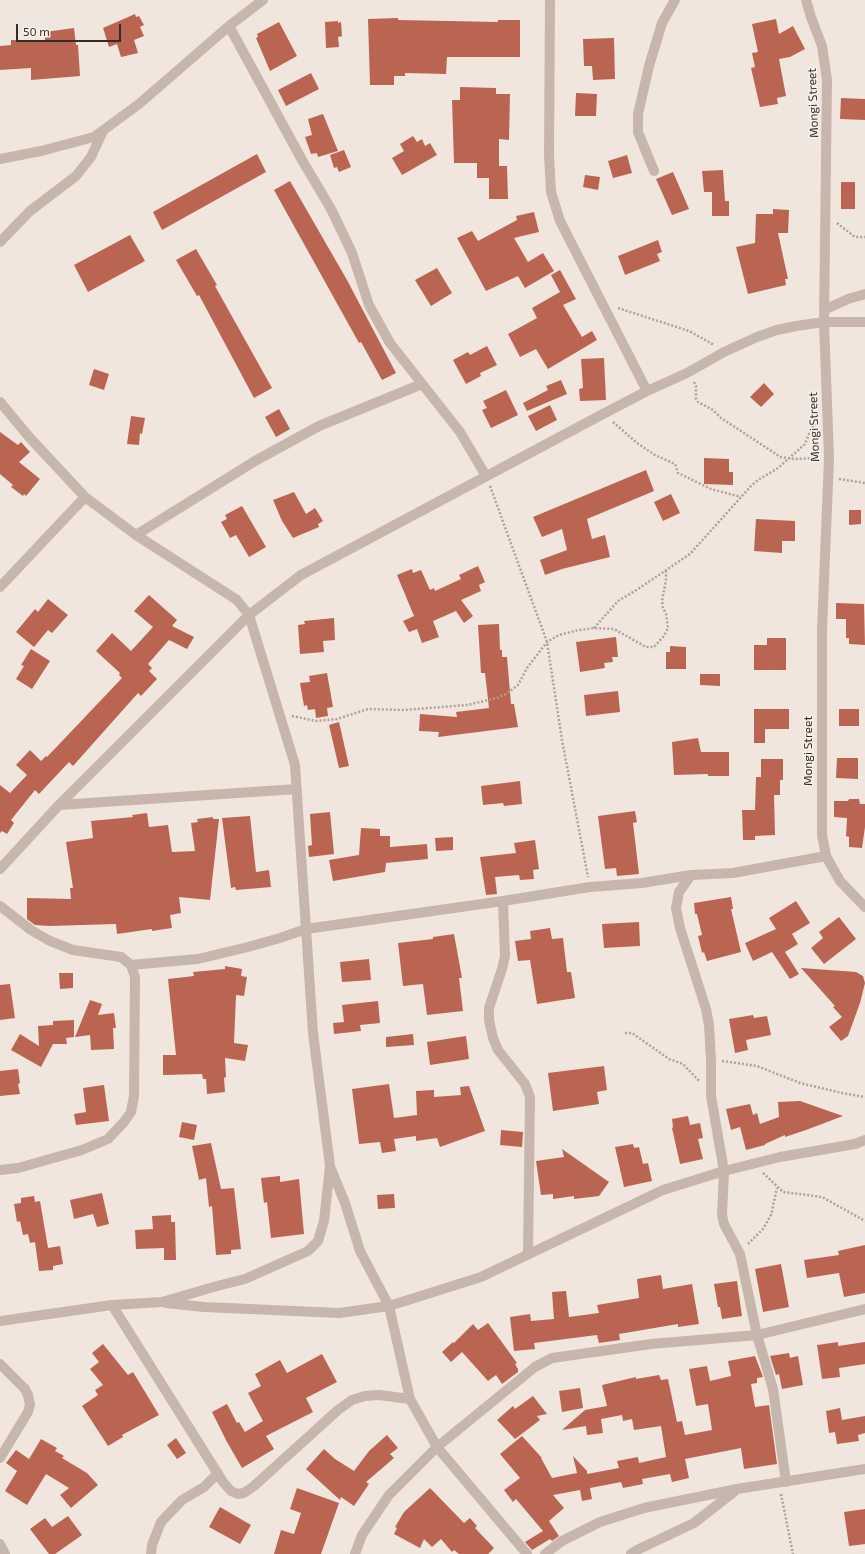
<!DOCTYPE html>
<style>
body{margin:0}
#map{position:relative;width:865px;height:1554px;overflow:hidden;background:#f0e6de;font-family:"Exo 2",sans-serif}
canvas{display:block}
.scale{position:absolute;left:16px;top:24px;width:105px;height:18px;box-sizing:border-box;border:2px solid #352c29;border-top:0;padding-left:5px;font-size:12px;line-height:14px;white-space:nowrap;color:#352c29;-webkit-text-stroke:3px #f8f1ea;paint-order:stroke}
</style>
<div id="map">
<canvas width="865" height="1554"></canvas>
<div class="scale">50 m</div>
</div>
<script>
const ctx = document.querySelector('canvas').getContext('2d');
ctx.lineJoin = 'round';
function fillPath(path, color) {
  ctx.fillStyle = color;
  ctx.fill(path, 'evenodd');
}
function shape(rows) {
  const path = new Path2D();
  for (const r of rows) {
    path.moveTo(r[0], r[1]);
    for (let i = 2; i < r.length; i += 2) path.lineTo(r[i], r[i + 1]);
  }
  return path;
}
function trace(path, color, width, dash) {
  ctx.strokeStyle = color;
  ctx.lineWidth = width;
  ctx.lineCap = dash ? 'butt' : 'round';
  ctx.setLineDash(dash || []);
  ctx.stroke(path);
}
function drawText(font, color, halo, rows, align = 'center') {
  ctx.font = font + ' "Exo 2",sans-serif';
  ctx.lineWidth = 3;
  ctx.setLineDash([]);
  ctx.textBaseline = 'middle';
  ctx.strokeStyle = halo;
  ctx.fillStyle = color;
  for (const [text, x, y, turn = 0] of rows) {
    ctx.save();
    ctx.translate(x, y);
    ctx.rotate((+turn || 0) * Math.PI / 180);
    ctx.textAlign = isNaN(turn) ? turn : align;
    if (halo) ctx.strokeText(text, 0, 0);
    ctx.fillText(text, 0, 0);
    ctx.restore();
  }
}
const building = shape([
 [135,14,136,17,139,16,144,25,140,27,144,36,134,40,138,53,121,57,117,44,109,47,103,28],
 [398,18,398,20,498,22,498,20,520,20,520,57,447,57,446,74,405,73,405,76,394,76,394,85,370,85,368,19],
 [776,19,779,34,793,26,805,49,790,57,779,59,786,96,777,98,778,104,760,107,751,68,755,67,752,53,758,52,752,24],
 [338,21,338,23,341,22,342,36,338,37,339,47,326,48,325,22],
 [279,22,297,56,270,71,256,38,258,37,257,34],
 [74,28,76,45,78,45,80,76,31,80,31,68,0,70,0,46,11,45,11,40,45,41,45,32],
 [614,38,615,79,593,80,592,66,584,66,583,39],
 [311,73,319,89,286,106,278,90],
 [460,87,496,88,496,94,510,94,509,140,499,139,499,166,507,166,508,199,489,199,489,178,477,178,477,163,454,163,452,100,460,100],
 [576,93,597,94,596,116,575,116],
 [841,98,865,99,865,120,840,119],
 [323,114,338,151,318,157,317,153,311,154,305,137,312,135,308,119],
 [413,136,417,142,422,139,425,146,430,143,437,155,402,175,392,158,404,151,400,144],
 [344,150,351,167,339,172,337,167,334,168,330,155],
 [257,154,266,172,162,230,153,212],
 [627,155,632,173,613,178,608,161],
 [723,170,725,201,729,201,729,216,712,216,712,192,704,192,702,171],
 [673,172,689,209,672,215,656,179],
 [585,175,600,177,598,190,583,187],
 [290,181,347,280,396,373,382,380,361,342,359,343,274,190],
 [841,182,855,182,855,209,841,209],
 [773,209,789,210,788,233,778,233,788,279,785,279,786,285,748,294,736,247,755,243,756,214,773,214],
 [534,212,539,232,514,238,528,262,543,253,554,271,525,288,518,276,486,291,457,238,472,231,478,241,517,220,516,216],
 [130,235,145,261,88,292,74,265],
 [658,240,662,252,657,254,660,261,625,275,618,256],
 [196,249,217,285,215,286,272,388,254,398,199,295,197,296,176,260],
 [437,268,452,293,431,306,415,280],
 [560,270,576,299,563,305,582,337,592,331,597,340,548,369,536,349,520,357,508,334,537,318,532,308,560,292,551,275],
 [487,346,497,365,480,373,481,376,466,384,453,360,468,352,470,355],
 [604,358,606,400,580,401,579,389,583,388,581,359],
 [94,369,109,374,104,390,89,385],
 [561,380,567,394,527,411,523,403,548,390,546,386],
 [764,383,774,394,761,407,750,397],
 [506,390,518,415,491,428,482,410,487,408,483,401],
 [550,405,557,420,536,431,528,416],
 [279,409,290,429,276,437,265,417],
 [131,416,145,418,142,434,140,433,139,445,127,444],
 [0,432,18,445,21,442,30,452,19,462,40,479,26,496,24,494,23,496,11,487,13,485,0,474],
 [704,458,729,459,729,472,733,472,733,485,704,484],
 [646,470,654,491,587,519,592,539,605,535,610,557,562,569,545,575,540,560,567,550,562,529,542,537,533,517],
 [294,492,306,514,315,508,323,521,318,524,319,527,293,538,282,521,273,500],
 [671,494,680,513,663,521,654,502],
 [242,506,266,547,249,557,236,535,230,538,221,522,227,519,225,515],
 [849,510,861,510,861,524,849,525],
 [756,519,795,521,795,541,782,541,782,553,754,551],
 [478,566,485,582,479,585,481,591,461,600,473,616,464,623,456,611,433,621,439,637,422,643,417,629,409,632,403,621,414,616,397,575,412,569,413,573,421,570,430,590,434,588,435,591,461,579,459,575],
 [149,595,177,620,172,626,194,637,187,649,169,640,148,664,152,668,149,671,157,679,141,696,138,693,73,766,69,762,39,794,35,790,11,820,14,823,7,834,2,831,0,833,0,785,10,793,27,775,16,765,30,750,41,761,46,756,47,757,122,678,119,675,120,673,96,651,112,633,131,651,153,627,134,611],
 [48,599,68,615,52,633,48,630,34,647,16,632,35,609,38,612],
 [836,603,864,604,865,645,849,644,849,638,846,638,846,619,836,619],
 [334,618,335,640,323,641,324,652,300,654,298,625,305,624,304,621],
 [499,624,500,650,502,650,502,657,507,657,511,704,514,704,518,727,438,737,439,732,419,731,420,714,457,717,456,712,489,708,485,673,481,673,478,625],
 [616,637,618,657,612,657,613,662,604,663,605,668,580,672,576,642],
 [767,638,786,638,786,670,754,670,754,645,767,645],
 [670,646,686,647,686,669,666,669,666,652,670,652],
 [31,649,50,661,32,689,16,679,24,666,21,665],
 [327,673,333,707,327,708,328,716,316,718,315,709,308,710,307,705,304,706,300,683,310,682,309,676],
 [700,674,720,674,720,686,700,685],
 [618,691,620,712,586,716,584,695],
 [754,709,789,709,789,729,765,729,765,743,754,743],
 [839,709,859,709,859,726,839,726],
 [339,722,349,766,339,768,329,725],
 [698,738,701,752,729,752,729,776,708,776,708,774,674,775,672,742],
 [837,758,858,758,858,779,836,778],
 [761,759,783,759,783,780,780,780,780,795,774,795,775,835,755,836,755,840,743,840,742,810,755,810,756,777,761,777],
 [520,781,522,804,504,806,503,803,483,805,481,786],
 [849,799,859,799,860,804,865,804,865,827,862,848,849,847,849,837,846,836,847,818,834,817,834,801,848,801],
 [635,811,637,822,633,823,639,874,617,876,616,868,605,869,598,816],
 [330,812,334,854,309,857,308,846,312,845,310,814],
 [147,813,149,827,168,825,172,852,195,851,191,823,198,822,197,819,213,817,213,819,219,819,210,900,179,897,181,913,170,915,172,928,152,931,152,929,117,934,116,924,49,926,35,925,27,919,27,898,71,899,70,888,73,888,66,842,93,838,91,821,133,817,132,815],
 [250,816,256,872,269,870,271,887,236,890,235,887,231,888,222,818],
 [361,828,380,829,380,836,390,836,390,847,427,844,428,859,386,863,385,872,333,881,329,860,359,855],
 [453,837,453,850,436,851,435,838],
 [535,840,539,869,533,870,534,879,520,880,519,875,495,877,497,894,486,895,480,857,516,853,514,843],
 [731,897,733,909,731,909,741,952,707,961,704,952,702,953,698,936,702,935,697,914,695,914,694,903],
 [796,901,810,923,792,934,798,944,785,952,799,974,790,979,772,952,753,961,745,943,776,929,769,918],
 [839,917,856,939,824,964,811,948,823,938,819,932],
 [639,922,640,946,604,948,602,924],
 [550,928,552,939,563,938,567,972,571,972,575,998,537,1004,530,960,518,961,515,941,531,939,530,931],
 [454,934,462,978,459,978,463,1011,427,1015,423,984,403,986,398,943,433,939,433,937],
 [369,959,371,980,342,982,340,962],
 [225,966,242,969,241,976,247,977,244,996,236,995,234,1043,248,1045,245,1061,225,1058,226,1077,224,1078,225,1092,207,1094,206,1079,203,1079,202,1074,163,1075,163,1055,176,1055,168,979,194,976,193,972,225,969],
 [801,968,856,972,863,976,865,983,860,1003,848,1036,841,1041,829,1027,842,1017,833,1007,835,1006],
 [59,973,73,973,73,988,60,989],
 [10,984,15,1018,0,1020,0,985],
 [90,1000,102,1004,98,1015,114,1013,116,1028,113,1028,114,1049,91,1050,90,1035,75,1037],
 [378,1001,380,1023,360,1025,361,1031,334,1034,333,1023,344,1022,342,1005],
 [753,1015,754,1018,767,1016,771,1035,746,1040,748,1050,735,1053,729,1019],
 [74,1020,74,1037,66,1038,67,1044,53,1044,41,1067,11,1050,20,1034,39,1046,38,1026,53,1025,53,1021],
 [413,1034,414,1045,386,1047,386,1037],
 [466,1036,469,1059,430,1065,427,1042],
 [604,1066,607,1090,597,1092,599,1104,553,1111,548,1073],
 [18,1069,20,1083,18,1084,20,1094,0,1096,0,1071],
 [389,1084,394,1118,417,1115,416,1091,434,1090,434,1097,461,1095,460,1087,469,1086,485,1131,440,1147,437,1138,416,1141,416,1136,394,1139,396,1151,382,1153,380,1142,359,1144,352,1089],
 [104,1085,109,1121,76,1125,74,1114,86,1112,83,1088],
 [800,1101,843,1116,806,1130,785,1137,785,1135,765,1144,765,1145,746,1150,740,1127,731,1130,726,1109,750,1104,753,1115,757,1113,760,1124,779,1117,778,1102],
 [688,1116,690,1125,700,1123,703,1138,698,1139,703,1159,680,1164,672,1128,673,1127,672,1119],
 [182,1122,197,1125,194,1140,179,1137],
 [501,1130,523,1132,522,1147,500,1145],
 [211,1143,221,1189,234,1188,241,1249,231,1250,231,1254,216,1255,212,1206,209,1207,206,1178,199,1180,192,1146],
 [633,1144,634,1148,639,1147,643,1164,648,1163,652,1181,624,1187,615,1147],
 [562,1149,609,1182,599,1196,574,1199,574,1196,553,1199,553,1194,541,1195,536,1161,564,1157],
 [280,1176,280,1182,299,1179,304,1234,271,1238,267,1202,264,1203,261,1178],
 [102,1193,109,1224,97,1227,93,1214,74,1219,70,1200],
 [394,1194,395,1208,378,1209,377,1195],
 [34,1196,35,1202,40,1201,48,1248,60,1246,63,1264,53,1266,53,1270,39,1271,35,1242,30,1243,28,1234,23,1235,20,1221,17,1222,14,1204,21,1203,21,1198],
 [171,1215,171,1222,175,1222,176,1260,164,1260,164,1248,136,1249,135,1230,153,1229,152,1216],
 [865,1245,865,1293,844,1297,839,1273,807,1278,804,1260,839,1255,838,1251],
 [781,1264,789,1307,763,1312,755,1269],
 [661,1275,663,1289,692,1284,699,1324,678,1327,678,1324,619,1334,620,1340,599,1343,597,1335,534,1343,535,1349,514,1351,510,1317,530,1314,531,1321,554,1319,552,1292,566,1291,569,1317,599,1313,597,1305,639,1298,637,1279],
 [737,1281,742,1316,722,1319,720,1307,718,1307,714,1284],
 [488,1323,517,1363,515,1364,518,1369,518,1372,502,1384,496,1375,488,1381,462,1352,451,1362,442,1352,453,1342,454,1343,473,1324,478,1330],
 [838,1342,838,1346,865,1342,865,1364,839,1368,840,1377,822,1379,817,1345],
 [103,1344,128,1375,133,1372,159,1415,122,1435,123,1437,108,1446,82,1406,98,1395,95,1390,103,1385,90,1369,99,1362,92,1353],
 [789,1353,790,1358,798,1356,803,1385,782,1389,779,1374,776,1375,770,1356],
 [322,1354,337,1382,306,1398,313,1412,266,1436,274,1449,242,1468,227,1442,212,1412,227,1404,237,1423,239,1422,245,1432,263,1421,248,1393,261,1386,255,1374,280,1360,287,1373],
 [755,1356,763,1377,757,1378,757,1383,751,1384,755,1407,769,1405,777,1464,744,1469,741,1448,685,1459,689,1478,672,1482,670,1474,642,1479,643,1484,623,1488,621,1482,590,1488,592,1499,582,1501,580,1490,553,1495,564,1508,549,1521,559,1536,552,1541,550,1539,532,1550,525,1542,543,1531,516,1499,513,1502,504,1490,520,1478,500,1454,522,1436,542,1458,541,1458,552,1478,577,1473,573,1456,587,1471,587,1474,619,1468,617,1461,638,1457,639,1463,666,1457,661,1426,634,1430,632,1419,623,1421,622,1415,601,1419,603,1433,587,1435,586,1426,562,1430,585,1410,607,1406,602,1385,636,1377,636,1379,659,1375,661,1380,668,1379,677,1422,682,1421,685,1435,712,1430,708,1404,696,1406,689,1369,707,1366,710,1381,731,1376,728,1361],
 [580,1388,583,1408,562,1412,559,1391],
 [533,1396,547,1414,537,1416,540,1420,515,1439,497,1420,513,1406,515,1409],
 [840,1408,842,1420,865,1416,865,1433,858,1435,859,1441,837,1444,835,1432,829,1433,826,1411],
 [387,1435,398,1448,390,1454,394,1458,366,1482,369,1484,354,1506,341,1497,340,1500,306,1469,324,1449,335,1459,354,1471,369,1451],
 [176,1438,186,1453,177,1459,167,1445],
 [41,1439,57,1448,55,1451,64,1456,62,1458,87,1473,98,1485,71,1508,60,1495,69,1488,46,1474,27,1505,5,1491,17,1471,6,1463,16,1450,29,1459],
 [297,1488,339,1503,321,1554,274,1554,281,1530,294,1534,301,1513,290,1509],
 [430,1488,464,1523,470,1518,477,1526,475,1528,494,1548,488,1554,459,1554,454,1550,452,1552,441,1539,432,1547,424,1539,420,1548,394,1534,397,1528,395,1527,404,1512],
 [220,1507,251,1525,240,1544,209,1527],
 [865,1509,865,1544,849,1546,844,1512],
 [68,1516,82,1535,55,1554,49,1554,30,1529,45,1518,52,1527]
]);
const path = shape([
 [837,223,855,237,865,237],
 [618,308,689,331,714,345],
 [694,382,696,386,696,399,698,402,713,410,721,418,776,454,780,457,794,459,818,458],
 [613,422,637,443,655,455,675,464,678,473,711,489,741,497],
 [839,479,865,483],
 [490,486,547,642,562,740,588,877],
 [594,628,618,601,638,589,690,554,751,486,758,480,778,468,805,444,811,429,816,423],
 [292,716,316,721,337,719,368,709,404,710,467,705,497,698,506,694,518,685,527,668,547,642,559,635,579,630,594,628,614,629,646,647,654,647,664,636,668,628,666,614,663,608,662,601,666,580,666,569],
 [625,1033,632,1033,669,1059,683,1064,700,1082],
 [722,1061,757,1066,800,1083,842,1093,865,1097],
 [763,1173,783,1192,822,1197,865,1221],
 [748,1244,763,1229,771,1215,777,1188],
 [781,1494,793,1554]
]);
const minor = shape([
 [550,0,549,155,551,192,560,221,647,391],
 [806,0,811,17,822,46,827,80,824,322,829,458,822,630,822,835,826,856,840,881,865,907],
 [229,26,302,160,331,209,352,253,369,305,390,343,460,432,486,476],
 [0,159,41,151,94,137,139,104,229,26,263,0],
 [654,171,638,132,638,114,649,66,662,23,675,0],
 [0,242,30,211,76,176,91,157,103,131],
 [824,310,848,299,865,294],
 [0,402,30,438,85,497,136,535,237,600,249,615,295,765,313,1033,330,1166,324,1221,318,1241,308,1251,245,1279,217,1286,162,1302,112,1305,0,1321],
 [136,535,255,461,319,426,422,384],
 [0,587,85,497],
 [59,805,297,789],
 [0,869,59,805,249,615,301,575,603,414,647,391,687,373,724,352,757,337,777,330,796,326,824,322,865,322],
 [691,875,679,892,676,908,680,928,706,1009,709,1025,711,1060,711,1096,724,1171,722,1215,724,1224,740,1254,757,1335,773,1389,786,1482],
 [503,901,505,956,502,969,489,1008,489,1020,493,1038,498,1050,525,1084,530,1097,528,1254],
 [0,906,31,930,50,941,73,950,121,957,131,965,135,977,134,1096,131,1112,124,1122,108,1139,82,1150,18,1168,0,1170],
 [131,965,198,959,248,947,280,938,306,929,503,901,590,887,642,883,691,875,733,873,826,856],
 [331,1169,345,1203,360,1251,389,1306,410,1399,437,1447,527,1554],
 [166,1303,204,1307,339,1313,389,1306,481,1277,663,1190,724,1171,780,1157,855,1144,865,1140],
 [112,1305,223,1482,231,1491,238,1494,244,1493,254,1486,338,1410,352,1400,365,1396,379,1395,410,1399],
 [0,1364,25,1389,28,1395,30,1405,28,1412,0,1458],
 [0,1544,5,1554],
 [151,1554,152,1545,161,1522,182,1500,204,1487,218,1473],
 [355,1554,362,1535,389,1495,437,1447,535,1367,552,1358,651,1344,757,1335,865,1309],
 [545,1554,562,1541,600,1522,644,1508,737,1489,865,1469],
 [631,1554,637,1550,694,1523,735,1491]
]);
const streetNames = [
 ["Mongi Street",813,103,-92],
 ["Mongi Street",814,427,-92],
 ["Mongi Street",808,751,-90]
];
fillPath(building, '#ba6552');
trace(path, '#b2a095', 2.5, [2, 2]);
trace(minor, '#c7b6ab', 10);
drawText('12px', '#352c29', '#f8f1ea', streetNames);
</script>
